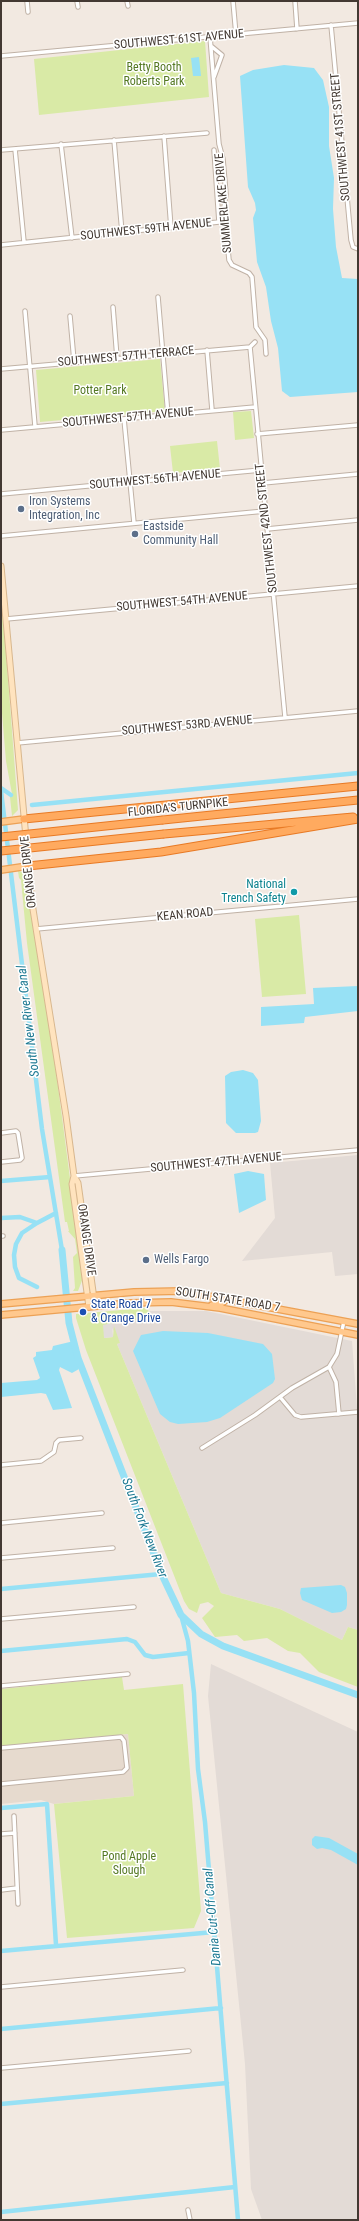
<!DOCTYPE html>
<style>
body{margin:0}
#map{position:relative;width:359px;height:2221px;overflow:hidden;background:#f2e9e1;font-family:"Roboto Condensed",sans-serif}
canvas{display:block}
.frame{position:absolute;inset:0;border:2px solid #433932;pointer-events:none}
</style>
<div id="map">
<canvas width="359" height="2221"></canvas>
<div class="frame"></div>
</div>
<script>
const ctx = document.querySelector('canvas').getContext('2d');
ctx.lineJoin = 'round';
function fillPath(path, color) {
  ctx.fillStyle = color;
  ctx.fill(path, 'evenodd');
}
function shape(rows) {
  const path = new Path2D();
  for (const r of rows) {
    path.moveTo(r[0], r[1]);
    for (let i = 2; i < r.length; i += 2) path.lineTo(r[i], r[i + 1]);
  }
  return path;
}
function trace(path, color, width, dash) {
  ctx.strokeStyle = color;
  ctx.lineWidth = width;
  ctx.lineCap = dash ? 'butt' : 'round';
  ctx.setLineDash(dash || []);
  ctx.stroke(path);
}
function drawText(font, color, halo, rows, align = 'center') {
  ctx.font = font + ' "Roboto Condensed",sans-serif';
  ctx.lineWidth = 3;
  ctx.setLineDash([]);
  ctx.textBaseline = 'middle';
  ctx.strokeStyle = halo;
  ctx.fillStyle = color;
  for (const [text, x, y, turn = 0] of rows) {
    ctx.save();
    ctx.translate(x, y);
    ctx.rotate((+turn || 0) * Math.PI / 180);
    ctx.textAlign = isNaN(turn) ? turn : align;
    if (halo) ctx.strokeText(text, 0, 0);
    ctx.fillText(text, 0, 0);
    ctx.restore();
  }
}
const residential = shape([
 [128,1734,134,1796,54,1804,41,1800,1,1804,1,1746]
]);
const industrial = shape([
 [358,1155,358,1274,335,1276,332,1252,242,1261,275,1218,270,1163],
 [149,1311,206,1311,352,1341,358,1421,358,1630,348,1627,342,1640,280,1609,221,1593,117,1344,120,1343,112,1328,112,1324,147,1319,149,1316],
 [211,1664,358,1732,358,2220,262,2220,251,2189,245,2064,208,1696]
]);
const green = shape([
 [205,41,209,97,39,115,34,59],
 [160,359,165,411,40,422,36,370],
 [251,411,254,438,235,440,233,412],
 [217,441,220,469,173,473,170,446],
 [1,586,18,810,12,816,10,797,12,794,6,761,1,701],
 [18,871,22,872,25,877,56,1071,83,1278,78,1291,73,1291,75,1288,73,1257,77,1253,75,1239,68,1231,69,1231,67,1222,65,1222,27,943,21,880,19,878],
 [299,915,306,994,262,997,255,919],
 [144,1308,149,1311,149,1318,110,1324,104,1338,113,1337,114,1326,120,1343,117,1344,221,1593,280,1609,342,1640,348,1627,358,1630,358,1687,319,1672,300,1653,288,1651,267,1638,244,1641,237,1635,215,1637,202,1618,214,1606,208,1602,200,1604,197,1613,189,1609,184,1601,86,1350,76,1318,76,1314],
 [122,1677,124,1690,183,1684,201,1911,194,1928,67,1938,54,1804,134,1796,128,1734,1,1746,1,1689]
]);
const parking = shape([
 [112,1323,113,1337,104,1338,103,1325]
]);
const water = shape([
 [199,57,201,76,193,76,191,58],
 [284,65,314,68,323,80,329,107,329,146,334,178,333,209,336,247,342,278,358,279,358,392,290,397,282,391,278,348,271,321,266,287,257,262,253,218,256,210,255,203,248,187,240,76,253,70],
 [358,986,358,1011,305,1017,304,1023,261,1026,261,1007,314,1004,313,988],
 [243,1070,253,1073,258,1080,261,1121,258,1132,255,1133,236,1133,226,1123,225,1076,231,1072],
 [248,1171,264,1174,266,1200,239,1213,234,1174],
 [163,1331,208,1333,263,1344,272,1354,275,1379,273,1383,220,1418,207,1422,178,1424,170,1422,160,1414,133,1351,141,1335],
 [74,1341,79,1369,72,1373,60,1367,59,1370,72,1408,53,1410,46,1394,41,1393,1,1397,1,1383,37,1380,40,1378,33,1358,36,1356,36,1352,52,1350,53,1346],
 [341,1585,345,1587,347,1593,347,1605,346,1609,341,1612,332,1613,302,1600,300,1593,301,1588],
 [315,1836,329,1838,358,1854,358,1865,331,1850,322,1848,317,1849,312,1845,312,1839]
]);
const canal = shape([
 [1,788,11,795],
 [1,791,42,1129,62,1250],
 [32,805,358,773],
 [1,1181,50,1177],
 [1,1218,20,1217,37,1223,56,1213],
 [37,1223,22,1233,16,1244,14,1255,15,1267,19,1278,37,1287],
 [1,1589,161,1574],
 [181,1615,188,1641,194,1693,198,1769,205,1822,238,2220],
 [1,1651,127,1639,135,1642,145,1655,153,1657,189,1653],
 [1,1808,47,1804,56,1945],
 [1,1951,214,1932],
 [1,2029,221,2008],
 [1,2104,227,2083],
 [1,2212,235,2187]
]);
const river = shape([
 [62,1250,69,1323,78,1358,163,1577,181,1615,201,1634,223,1646,358,1695]
]);
const street = shape([
 [27,1,28,12],
 [77,1,78,7],
 [127,1,128,6],
 [233,1,236,35],
 [295,1,297,29],
 [331,25,351,240,353,247,358,249],
 [210,37,219,144,223,159,226,194,224,207,229,260,232,265,249,273,252,277,256,327,265,340,266,354],
 [211,46,222,55,214,77],
 [1,56,358,23],
 [164,136,171,228],
 [114,140,122,233],
 [61,144,72,238],
 [15,149,24,242],
 [1,150,207,133],
 [1,245,219,222,214,150],
 [158,297,168,415],
 [113,307,117,358],
 [25,311,35,426],
 [70,316,74,361],
 [255,342,250,347,285,717],
 [207,350,212,410],
 [1,369,250,347],
 [124,419,134,523],
 [1,430,255,407],
 [257,434,358,425],
 [263,483,358,474],
 [1,494,261,470],
 [267,529,358,520],
 [1,536,265,511],
 [6,619,358,586],
 [17,743,358,711],
 [36,929,358,899],
 [1,1133,16,1131,18,1133,22,1158,20,1160,1,1162],
 [74,1176,358,1150],
 [1,1236,3,1236],
 [329,1367,336,1382,339,1414],
 [280,1397,295,1415,301,1417,358,1412],
 [202,1448,255,1415,292,1388,329,1367,337,1354,344,1321],
 [1,1465,41,1461,54,1452,56,1443,59,1440,81,1438],
 [1,1523,102,1513],
 [1,1558,113,1548],
 [1,1619,134,1607],
 [1,1686,128,1674],
 [1,1748,121,1737,124,1741,127,1768,123,1772,1,1784],
 [14,1816,18,1904],
 [1,1834,15,1833],
 [1,1890,17,1888],
 [1,1987,183,1970],
 [1,2068,189,2051],
 [188,2210,190,2220]
]);
const secondary = shape([
 [1,566,32,903,66,1116,74,1176,72,1184,89,1307],
 [74,1176,78,1183,95,1306]
]);
const primary = shape([
 [1,822,24,819],
 [1,870,28,866],
 [1,1304,134,1292,181,1291,358,1324],
 [212,1305,221,1304,228,1298],
 [1,1315,130,1303,171,1302,220,1308,358,1335]
]);
const highway = shape([
 [24,819,358,786],
 [163,820,358,800],
 [164,834,353,817],
 [28,866,161,852,358,819]
]);
const highwayBridge = shape([
 [1,837,163,820],
 [1,851,164,834]
]);
const markers = [
 [21,509,4,"#5c6f8a"],
 [135,534,4,"#5c6f8a"],
 [294,892,4,"#0f9aa8"],
 [146,1260,4,"#5c6f8a"],
 [83,1312,4,"#1a4fb4"]
];
const streetNames = [
 ["SOUTHWEST 61ST AVENUE",179,40,-5],
 ["SOUTHWEST 41ST STREET",341,137,-95],
 ["SUMMERLAKE DRIVE",224,203,-95],
 ["SOUTHWEST 59TH AVENUE",146,230,-6],
 ["SOUTHWEST 57TH TERRACE",126,357,-5],
 ["SOUTHWEST 57TH AVENUE",128,418,-5],
 ["SOUTHWEST 56TH AVENUE",155,480,-5],
 ["SOUTHWEST 42ND STREET",267,528,-96],
 ["SOUTHWEST 54TH AVENUE",182,602,-5],
 ["SOUTHWEST 53RD AVENUE",187,726,-5],
 ["FLORIDA'S TURNPIKE",178,808,-6],
 ["ORANGE DRIVE",29,872,-96],
 ["KEAN ROAD",185,915,-5],
 ["SOUTHWEST 47TH AVENUE",216,1163,-5],
 ["ORANGE DRIVE",86,1240,82],
 ["SOUTH STATE ROAD 7",228,1300,9]
];
const parkNames = [
 ["Betty Booth",154,68],
 ["Roberts Park",154,82],
 ["Potter Park",100,391],
 ["Pond Apple",129,1857],
 ["Slough",129,1871]
];
const serviceNames = [
 ["Iron Systems",29,502],
 ["Integration, Inc",29,516],
 ["Eastside",143,527],
 ["Community Hall",143,541],
 ["Wells Fargo",154,1260]
];
const cultureNames = [
 ["National",286,885],
 ["Trench Safety",286,899]
];
const transitNames = [
 ["State Road 7",91,1305],
 ["& Orange Drive",91,1319]
];
const waterNames = [
 ["South New River Canal",29,1021,-97],
 ["South Fork New River",144,1528,69],
 ["Dania Cut-Off Canal",213,1917,-95]
];
fillPath(residential, '#e6dace');
fillPath(industrial, '#e3dbd6');
fillPath(green, '#d9eaa6');
fillPath(parking, '#e2ddda');
fillPath(water, '#97e1f5');
trace(canal, '#97e1f5', 4.5);
trace(river, '#97e1f5', 7);
trace(street, '#c0b2a6', 5.5);
trace(secondary, '#d8b78e', 7);
trace(primary, '#eca155', 8);
trace(highway, '#e87a25', 9);
trace(street, '#fff', 3.5);
trace(secondary, '#ffe3be', 5);
trace(primary, '#ffc88d', 5.5);
trace(highway, '#ffaa5f', 7);
trace(highwayBridge, '#e87a25', 9, []);
trace(highwayBridge, '#ffaa5f', 7);
for (const [x, y, r, color] of markers) {
  const dot = new Path2D();
  dot.arc(x, y, r, 0, 2 * Math.PI);
  ctx.fillStyle = color;
  ctx.fill(dot);
  trace(dot, '#fff', 1.5);
}
drawText('12px', '#433932', '#fff', streetNames);
drawText('12px', '#537822', '#fff', parkNames);
drawText('12px', '#4e5e75', '#fff', serviceNames, 'left');
drawText('12px', '#0d838f', '#fff', cultureNames, 'right');
drawText('12px', '#164399', '#fff', transitNames, 'left');
drawText('italic 13px', '#207b94', '#fff', waterNames);
</script>
